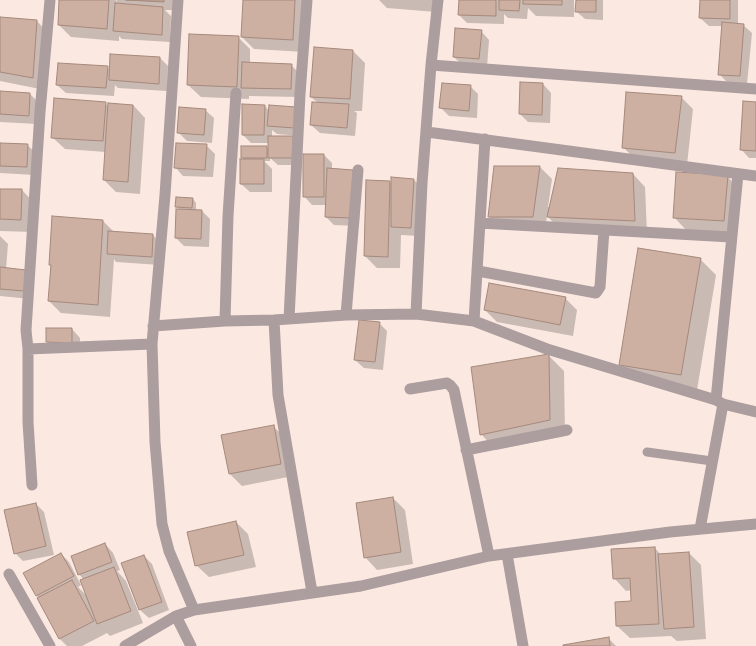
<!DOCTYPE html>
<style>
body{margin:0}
canvas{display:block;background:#fbe8e0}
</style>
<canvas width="756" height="646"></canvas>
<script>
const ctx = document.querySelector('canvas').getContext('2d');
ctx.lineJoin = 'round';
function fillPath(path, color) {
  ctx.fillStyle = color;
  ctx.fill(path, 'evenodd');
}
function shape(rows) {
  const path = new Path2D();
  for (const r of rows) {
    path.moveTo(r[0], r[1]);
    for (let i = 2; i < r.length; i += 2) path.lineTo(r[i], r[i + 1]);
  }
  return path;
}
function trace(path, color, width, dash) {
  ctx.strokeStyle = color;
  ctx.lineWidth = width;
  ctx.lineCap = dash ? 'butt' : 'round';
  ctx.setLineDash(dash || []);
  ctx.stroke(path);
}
const shadow = shape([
 [60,0,116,0,117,2,117,0,173,0,172,10,165,10,171,16,170,42,122,39,119,36,119,41,71,37,59,25],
 [244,0,303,0,305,52,254,49,242,37],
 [379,0,437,0,436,12,387,8],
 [460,0,574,0,574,17,536,16,528,8,527,19,508,18,504,14,504,24,467,23,459,15],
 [577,0,603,0,603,20,585,19,576,11],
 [701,0,738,0,738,25,743,25,752,33,747,84,727,82,719,74,723,26,709,26,700,18],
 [0,18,37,21,49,34,45,90,0,81],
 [481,31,489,40,487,67,462,65,454,57],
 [238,37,250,49,250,64,291,65,299,73,299,97,249,96,249,99,201,97,188,85],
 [353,51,365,63,362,111,354,111,357,113,355,136,320,133,311,125,318,103,311,97],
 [111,55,160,58,168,66,167,91,118,88,115,85,114,96,66,93,57,85,107,67,110,70],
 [543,84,551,93,550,123,528,122,520,114],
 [470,86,478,94,477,118,449,116,441,108],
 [0,92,30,94,38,102,37,124,0,122],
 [681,97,693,109,687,165,636,160,623,147],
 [105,103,109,107,133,105,145,118,140,194,116,192,104,180,106,152,65,149,52,137],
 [756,103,756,158,749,158,741,149],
 [265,106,269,111,270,106,302,136,277,134,272,130,272,137,301,165,278,165,270,158,270,161,264,161,272,169,272,192,250,192,241,184,241,160,245,160,242,157,266,147,269,150,269,143,251,143,243,135],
 [205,110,214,118,212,143,187,141,178,132],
 [0,144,27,145,36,153,35,175,0,173],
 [206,145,215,154,213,177,183,176,175,167],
 [324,155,332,163,332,170,361,179,359,226,334,225,326,217,326,205,312,205,304,196],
 [495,167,540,167,552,179,548,207,550,207,633,174,645,187,647,233,560,229,547,216,545,229,502,229,489,217],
 [727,176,739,189,736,233,686,230,674,217],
 [414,180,422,188,419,236,401,235,400,268,377,268,365,256,389,182,392,184],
 [0,190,22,190,34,203,33,232,0,231],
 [193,199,196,203,196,211,202,211,210,219,209,247,184,246,176,238,180,210,176,207],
 [53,217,103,221,115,233,153,235,161,244,160,265,116,262,114,259,110,317,61,313,49,301],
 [0,236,8,244,6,269,31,299,0,296],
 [700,259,716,275,697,390,636,380,620,364],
 [565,298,577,310,573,336,497,322,485,310],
 [379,323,387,331,383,370,364,368,355,360],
 [72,329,80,338,80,351,55,350,47,342],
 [548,355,564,371,565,436,496,450,481,434],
 [273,426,285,438,293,476,242,486,230,474,222,436],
 [393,498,405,510,413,564,377,570,365,557],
 [36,504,44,512,54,555,23,561,15,553],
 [236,522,248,534,256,567,209,577,196,565],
 [105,544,113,553,120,570,117,571,126,581,143,623,110,636,107,633,82,646,67,646,60,639,39,598,37,596,61,554,69,562,81,585,78,587,87,596,84,580,79,574],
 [655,548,661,555,689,553,701,565,706,639,677,641,671,636,630,638,617,626,632,602,632,590,626,591,614,578],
 [144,556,152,564,169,610,149,618,140,610,123,564],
 [608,638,616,646,564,646]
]);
const building = shape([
 [59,0,109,0,107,29,58,25,59,0],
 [126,0,164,0,164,2,126,0],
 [243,0,295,0,293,40,241,37,243,0],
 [459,0,496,0,496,16,458,15,459,0],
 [499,0,520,0,519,11,499,10,499,0],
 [523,0,562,0,562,5,523,4,523,0],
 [576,0,596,0,596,12,575,12,576,0],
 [700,0,730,0,730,19,699,18,700,0],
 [115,3,163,7,162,35,113,31,115,3],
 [0,17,37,20,33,78,0,72,0,17],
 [722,22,744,24,740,76,718,75,722,22],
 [455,28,482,30,479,59,453,57,455,28],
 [189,34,239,36,237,87,187,85,189,34],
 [314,47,353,50,350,99,310,97,314,47],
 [110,54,160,57,159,84,109,80,110,54],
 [242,62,292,64,291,89,241,88,242,62],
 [58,63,108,66,106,88,56,85,58,63],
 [520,82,543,83,542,115,519,114,520,82],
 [442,83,471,85,469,111,439,108,442,83],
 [0,91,30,93,29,116,0,114,0,91],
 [626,92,682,96,675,153,622,148,626,92],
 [54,98,106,102,103,141,51,138,54,98],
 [743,101,756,102,756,151,740,150,743,101],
 [312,102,349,104,347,128,310,125,312,102],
 [108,103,133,105,128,182,103,180,108,103],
 [242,104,265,105,264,135,242,135,242,104],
 [269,105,296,107,294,128,267,126,269,105],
 [179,107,206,109,204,135,177,133,179,107],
 [268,136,293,136,293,158,268,158,268,136],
 [0,143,28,144,27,167,0,166,0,143],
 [176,143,207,144,205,170,174,168,176,143],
 [241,146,267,146,267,158,241,158,241,146],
 [303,154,324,154,324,197,303,197,303,154],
 [240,159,264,159,264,184,240,184,240,159],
 [494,166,540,166,533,217,488,217,494,166],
 [327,168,353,170,351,218,325,217,327,168],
 [558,168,633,173,635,221,547,217,558,168],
 [676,172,728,175,724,221,673,218,676,172],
 [391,177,414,179,411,228,391,227,391,177],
 [366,180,390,181,388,257,364,256,366,180],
 [0,189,22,189,21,220,0,219,0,189],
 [176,197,193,198,192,208,175,207,176,197],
 [176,209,202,210,201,239,175,238,176,209],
 [52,216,103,220,98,305,48,301,51,265,49,265,52,216],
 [108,231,153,234,152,257,107,254,108,231],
 [638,248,701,258,681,375,619,365,638,248],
 [0,267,26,270,24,291,0,289,0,267],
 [489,283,566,297,560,325,484,310,489,283],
 [359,320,380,322,375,362,354,360,359,320],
 [46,328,72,328,72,343,46,342,46,328],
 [549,354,550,420,480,435,471,367,549,354],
 [274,425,281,464,229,474,221,435,274,425],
 [393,497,401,552,364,558,356,503,393,497],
 [36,503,46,546,14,554,4,510,36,503],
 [236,521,244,555,195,566,187,532,236,521],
 [105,543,112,562,78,575,71,556,105,543],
 [655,547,659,624,616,626,615,602,631,601,630,578,613,579,611,549,655,547],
 [689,552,694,627,664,629,658,554,689,552],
 [61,553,74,576,36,596,23,573,61,553],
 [144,555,162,602,139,610,121,563,144,555],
 [114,567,131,611,97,624,80,580,114,567],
 [72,580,94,621,59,639,37,598,72,580],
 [609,637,610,646,563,646,563,645,609,637]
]);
const service = shape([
 [647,452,712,461]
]);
const minor = shape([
 [178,0,165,195,152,344,155,442,162,524,169,551,194,610],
 [431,65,756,89],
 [427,132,756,176],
 [480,223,731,237],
 [478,271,596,293,600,287,604,230],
 [416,314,422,183,431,65,438,0],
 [346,315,358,170],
 [289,319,300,94,307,0],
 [274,320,278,395,312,592],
 [225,321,228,216,236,93],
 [474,321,485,139],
 [153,326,225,321,274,320,346,315,416,314,474,321,547,349,716,400,723,404],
 [28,349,152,344],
 [410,389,447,383,450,385,454,390,489,556],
 [716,400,738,174],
 [466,450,567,430],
 [32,485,28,422,28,349,26,330,40,112,50,0],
 [700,529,723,404,756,412],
 [507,554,523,646],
 [9,574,50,646],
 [176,616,191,646],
 [125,646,176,616,194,610,361,586,489,556,670,532,756,524]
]);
fillPath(shadow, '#0003');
fillPath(building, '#cdb0a2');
trace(building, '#a5897c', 1);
trace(service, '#ac9d9f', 9);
trace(minor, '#ac9d9f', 11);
</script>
